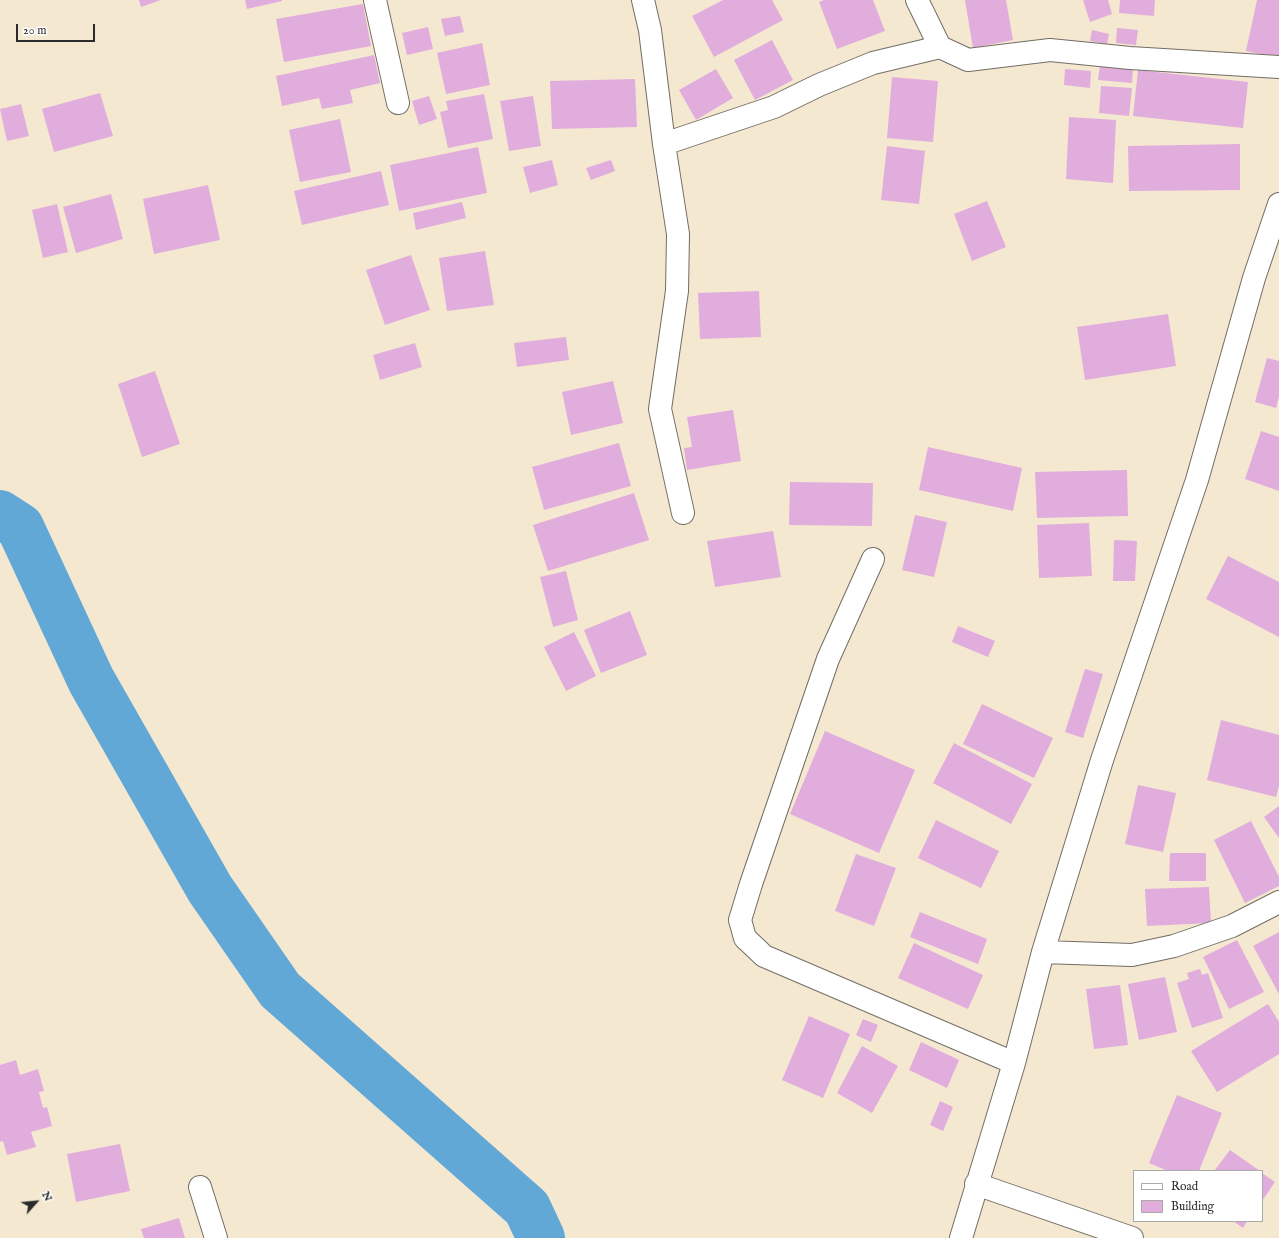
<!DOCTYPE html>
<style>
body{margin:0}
#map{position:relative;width:1279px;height:1238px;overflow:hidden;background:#f5e8d1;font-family:"IM FELL English",serif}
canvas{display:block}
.legend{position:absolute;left:1133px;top:1170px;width:130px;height:52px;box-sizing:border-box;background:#fff;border:1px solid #aaa;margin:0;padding:5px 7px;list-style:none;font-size:12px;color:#2b2b2b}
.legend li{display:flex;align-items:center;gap:8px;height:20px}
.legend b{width:20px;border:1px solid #aaa}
.north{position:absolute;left:16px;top:1182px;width:40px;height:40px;-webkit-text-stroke:3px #fff;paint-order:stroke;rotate:63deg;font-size:11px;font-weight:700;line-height:16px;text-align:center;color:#2b2b2b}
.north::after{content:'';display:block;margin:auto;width:14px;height:18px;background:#2b2b2b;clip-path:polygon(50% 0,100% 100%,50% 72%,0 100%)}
.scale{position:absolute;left:16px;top:24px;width:79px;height:18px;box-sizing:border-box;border:2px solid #2b2b2b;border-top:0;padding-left:5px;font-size:12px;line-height:14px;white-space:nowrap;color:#2b2b2b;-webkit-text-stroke:3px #fff;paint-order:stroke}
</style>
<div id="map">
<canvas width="1279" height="1238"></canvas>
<ul class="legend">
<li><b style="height:5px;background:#fff"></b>Road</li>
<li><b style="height:11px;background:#e1addd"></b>Building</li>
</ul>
<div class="north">N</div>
<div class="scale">20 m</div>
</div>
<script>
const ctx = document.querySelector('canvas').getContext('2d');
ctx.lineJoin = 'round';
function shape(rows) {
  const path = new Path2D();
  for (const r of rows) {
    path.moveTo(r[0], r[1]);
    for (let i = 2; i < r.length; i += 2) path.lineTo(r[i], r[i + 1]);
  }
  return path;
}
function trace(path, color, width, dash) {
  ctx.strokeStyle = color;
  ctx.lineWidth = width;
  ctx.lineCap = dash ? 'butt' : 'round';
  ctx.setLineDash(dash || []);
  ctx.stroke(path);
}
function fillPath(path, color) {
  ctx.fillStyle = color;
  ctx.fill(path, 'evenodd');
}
const river = shape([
 [0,514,20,527,91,680,210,889,280,990,527,1208,541,1238]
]);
const building = shape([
 [139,0,161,0,141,7],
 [245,0,282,0,282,1,247,9],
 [723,0,772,0,783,20,714,57,692,16],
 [824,0,873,0,885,31,837,49,819,2],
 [965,0,1006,0,1013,40,973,48],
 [1083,0,1108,0,1112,14,1090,22],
 [1120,0,1155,0,1154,16,1119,13],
 [1257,0,1279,0,1279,58,1246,51],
 [363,4,371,46,284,62,276,19],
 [460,16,464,32,445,36,441,19],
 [428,27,433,49,407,55,402,33],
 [1117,28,1138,30,1136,45,1116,43],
 [1092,30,1109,34,1107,44,1090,41],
 [772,40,793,80,755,100,734,60],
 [482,43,490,85,446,94,437,53],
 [374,55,380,83,350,90,353,103,322,109,319,98,282,106,276,76],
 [1100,65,1133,68,1132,83,1098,80],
 [716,69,733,98,696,120,679,90],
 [1065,69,1091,71,1090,88,1064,85],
 [1138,70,1248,82,1243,128,1133,116],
 [892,77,938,81,933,142,887,138],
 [635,79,637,127,552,129,550,81],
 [1101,86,1132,88,1129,116,1099,113],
 [100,93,113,136,54,152,42,109],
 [484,94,493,139,448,148,440,112,448,110,446,101],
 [429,96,437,119,419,125,412,101],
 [533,96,541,146,509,151,500,101],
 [21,104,29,136,7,141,0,109],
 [1069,117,1116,120,1113,183,1066,179],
 [340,119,351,172,300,182,289,130],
 [1240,144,1240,190,1129,191,1128,146],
 [887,146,925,151,919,204,881,200],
 [478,147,487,193,399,211,390,165],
 [552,160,558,185,530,193,523,167],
 [611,160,615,171,591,180,586,168],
 [381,171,389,205,302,225,294,191],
 [208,185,220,240,154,254,143,199],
 [111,194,123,239,76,253,63,207],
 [987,201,1006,247,972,261,954,214],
 [462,202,466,218,416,230,413,213],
 [57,204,68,252,43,258,32,210],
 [485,251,494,305,447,311,439,258],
 [411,255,430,310,385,325,366,270],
 [759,291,761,337,700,339,698,293],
 [1168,314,1176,366,1085,380,1077,327],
 [566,337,569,360,517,367,514,343],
 [415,343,422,367,380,380,373,355],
 [1267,358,1279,361,1279,396,1276,408,1255,402],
 [155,371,180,444,142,457,118,384],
 [613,381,623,423,571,435,562,392],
 [733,410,741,461,687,470,684,448,692,447,687,417],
 [1261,431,1279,437,1279,491,1245,479],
 [619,443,631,486,544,510,532,467],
 [928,447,1022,468,1013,511,919,490],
 [1127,470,1128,516,1037,518,1035,472],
 [790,482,873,483,872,526,789,525],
 [634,493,649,540,548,571,533,525],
 [915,515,947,522,934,577,902,570],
 [1089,523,1092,576,1039,578,1037,525],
 [773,531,781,577,715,587,707,541],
 [1114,540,1137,541,1135,581,1113,581],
 [1228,556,1279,582,1279,637,1206,599],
 [566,571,578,620,553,627,540,577],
 [630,611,647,655,601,673,584,630],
 [958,626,995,641,988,657,952,642],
 [574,632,596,676,566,691,544,647],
 [1085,669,1103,674,1083,738,1065,732],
 [982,704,1053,738,1034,778,963,744],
 [1221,720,1279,735,1279,786,1276,797,1207,780],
 [825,731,915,770,879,853,790,814],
 [954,743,1032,784,1011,824,933,783],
 [1138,785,1176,793,1163,852,1125,844],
 [1279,806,1279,838,1264,817],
 [936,820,999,851,981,888,918,858],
 [1251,821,1279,877,1279,886,1245,903,1214,840],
 [1170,853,1206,853,1206,881,1169,881],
 [856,854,896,868,874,926,835,911],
 [1209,887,1211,923,1147,926,1145,889],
 [920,912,987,939,978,964,910,937],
 [1279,932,1279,994,1253,946],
 [1237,940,1264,992,1229,1009,1203,957],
 [914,943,983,975,968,1009,898,978],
 [1200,969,1202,975,1208,973,1223,1018,1192,1028,1177,983,1189,979,1187,973],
 [1165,977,1177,1032,1139,1040,1128,984],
 [1120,985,1128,1045,1094,1049,1086,989],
 [1268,1004,1279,1022,1279,1054,1217,1092,1191,1051],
 [809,1016,850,1034,823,1098,782,1080],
 [863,1019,878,1025,871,1042,856,1035],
 [921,1042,959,1060,947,1088,909,1070],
 [862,1046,898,1066,872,1113,837,1093],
 [16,1060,20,1075,38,1069,44,1091,39,1092,43,1108,47,1107,52,1126,31,1132,36,1147,7,1155,3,1141,0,1142,0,1065],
 [1177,1095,1222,1113,1199,1171,1168,1171,1149,1163],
 [940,1101,953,1107,943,1131,930,1125],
 [120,1144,130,1191,76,1202,67,1154],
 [1230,1150,1260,1171,1214,1171],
 [1262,1173,1275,1182,1262,1201],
 [179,1218,185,1238,144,1238,141,1229],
 [1233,1221,1247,1221,1243,1228]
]);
const street = shape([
 [375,0,398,103],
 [643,0,650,30,664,144,678,234,677,291,660,409,683,513],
 [917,0,940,47],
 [664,144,774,107,819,85,873,63,940,47,968,60,1050,50,1130,58,1279,67],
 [873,559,828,659,751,884,740,920,745,938,764,956,1014,1063],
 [1043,952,1132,955,1174,946,1232,926,1279,902],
 [976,1184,1132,1238],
 [200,1187,216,1238],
 [961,1238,1014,1063,1043,952,1102,760,1197,480,1254,278,1279,204]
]);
trace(river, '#61a8d7', 48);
fillPath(building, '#e1addd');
trace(street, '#726d65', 24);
trace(street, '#fff', 22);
</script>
